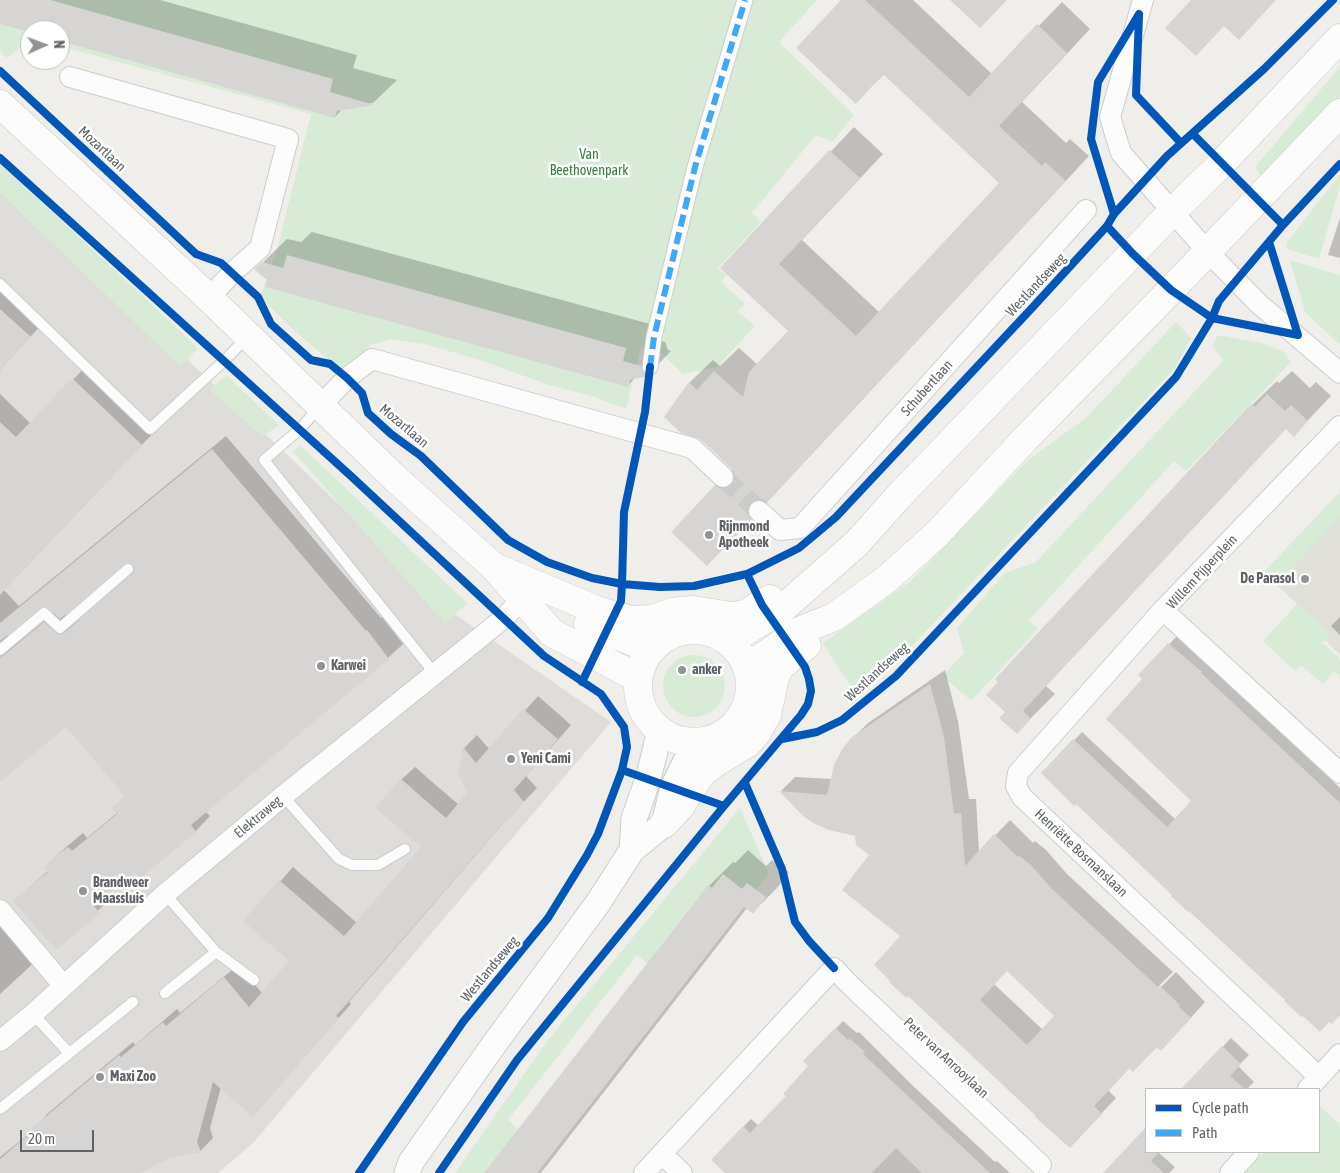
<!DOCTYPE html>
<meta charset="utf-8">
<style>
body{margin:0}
#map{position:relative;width:1340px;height:1173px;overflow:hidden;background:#efeeea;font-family:"Asap Condensed",sans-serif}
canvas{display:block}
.legend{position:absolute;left:1145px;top:1088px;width:175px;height:65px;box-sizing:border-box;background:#fff;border:1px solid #bfc1c3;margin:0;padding:6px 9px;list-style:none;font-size:15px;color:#5f6368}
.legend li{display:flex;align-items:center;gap:10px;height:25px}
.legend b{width:25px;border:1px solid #bfc1c3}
.north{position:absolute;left:20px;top:20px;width:50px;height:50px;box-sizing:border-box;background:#fff;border:1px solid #bfc1c3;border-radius:50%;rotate:88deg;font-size:14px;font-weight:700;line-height:20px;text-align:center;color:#5f6368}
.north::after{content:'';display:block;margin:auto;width:18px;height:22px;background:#919496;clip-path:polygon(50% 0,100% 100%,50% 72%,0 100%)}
.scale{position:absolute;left:20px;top:1130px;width:74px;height:22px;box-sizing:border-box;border:2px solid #5f6368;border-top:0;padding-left:6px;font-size:15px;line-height:18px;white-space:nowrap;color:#5f6368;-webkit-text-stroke:4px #fff;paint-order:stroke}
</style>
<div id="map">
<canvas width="1340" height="1173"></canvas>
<ul class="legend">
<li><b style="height:6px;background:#0057b8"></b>Cycle path</li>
<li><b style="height:6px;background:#3fa9f5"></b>Path</li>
</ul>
<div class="north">N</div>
<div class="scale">20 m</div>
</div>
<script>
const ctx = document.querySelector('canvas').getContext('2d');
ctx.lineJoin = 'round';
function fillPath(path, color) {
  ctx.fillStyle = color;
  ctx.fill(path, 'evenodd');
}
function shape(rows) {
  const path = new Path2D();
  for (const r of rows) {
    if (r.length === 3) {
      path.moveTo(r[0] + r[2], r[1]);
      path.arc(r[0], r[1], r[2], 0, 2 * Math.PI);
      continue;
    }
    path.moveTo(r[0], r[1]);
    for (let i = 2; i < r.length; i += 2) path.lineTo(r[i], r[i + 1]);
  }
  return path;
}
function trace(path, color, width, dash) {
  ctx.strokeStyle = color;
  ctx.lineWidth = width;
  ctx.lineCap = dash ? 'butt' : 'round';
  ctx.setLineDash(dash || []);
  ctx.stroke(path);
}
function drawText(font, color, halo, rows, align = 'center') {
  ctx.font = font + ' "Asap Condensed",sans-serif';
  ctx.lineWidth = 5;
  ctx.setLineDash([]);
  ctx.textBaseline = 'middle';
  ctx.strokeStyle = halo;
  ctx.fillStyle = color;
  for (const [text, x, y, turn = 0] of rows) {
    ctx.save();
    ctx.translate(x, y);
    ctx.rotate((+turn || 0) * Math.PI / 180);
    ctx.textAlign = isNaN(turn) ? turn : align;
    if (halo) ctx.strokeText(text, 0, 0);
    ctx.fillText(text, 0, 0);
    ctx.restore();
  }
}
const industrial = shape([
 [0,181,453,613,611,722,253,1143,218,1173,0,1173]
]);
const education = shape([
 [1340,492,1340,655,1325,640,1330,634,1263,573]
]);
const green = shape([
 [0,0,817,0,779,42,854,115,832,142,816,135,752,213,761,222,718,268,726,275,721,282,745,304,737,311,755,326,717,367,683,374,661,353,641,347,626,409,595,397,549,385,477,359,424,344,391,339,371,345,343,372,296,332,260,297,278,246,311,114,60,46,60,30,30,30,30,42,24,44,7,58,0,51],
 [1340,67,1340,96,1262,178,1255,167],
 [0,163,198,348,181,367,0,193],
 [1340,174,1340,185,1319,259,1287,249,1286,244],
 [1290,260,1340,275,1340,345,1305,312],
 [1176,322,1191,338,1174,369,894,665,856,695,823,643,911,581,1027,461,1087,417],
 [1218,335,1262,343,1284,352,1291,362,1186,471,1174,461,1029,620,1038,629,971,701,943,676,964,653,957,628,1005,573,1036,562,1224,360,1212,346],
 [227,376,279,425,262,437,209,389],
 [301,446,467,603,445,624,293,451],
 [1340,492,1340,517,1277,585,1263,573],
 [1298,603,1330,634,1318,647,1323,643,1340,659,1340,677,1334,671,1323,684,1301,665,1295,671,1263,641],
 [694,686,31],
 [740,808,769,874,756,890,742,889,723,874,712,888,708,885,656,951,651,966,637,955,508,1120,518,1129,513,1136,516,1139,496,1165,492,1163,484,1173,455,1173,548,1040],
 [1319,1105,1340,1125,1340,1173,1244,1173,1264,1152,1319,1152]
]);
const shadow = shape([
 [0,0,160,0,357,55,353,68,397,80,373,103,343,108,335,117,60,39,60,30,30,31,0,23],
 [843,0,913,0,992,74,1062,2,1090,29,1022,102,1066,143,1070,139,1089,156,731,541,715,486,733,469,689,383,713,360,720,366,739,348,758,365,789,331,721,268,854,127,883,154,802,240,879,312,1001,183,884,74,856,102],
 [1340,218,1340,258,1328,255],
 [312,232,650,324,646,337,665,342,668,350,671,351,648,375,636,377,628,385,269,280,256,269,287,239,301,242],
 [0,281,44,322,0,370],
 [87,365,156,430,4,590,19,606,226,436,381,618,382,617,403,644,388,658,205,811,210,816,196,831,157,863,135,870,109,892,113,897,56,948,14,901,48,871,45,867,59,853,83,833,87,838,117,813,113,808,126,795,66,725,0,781,0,394,31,424],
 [130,561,134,563,135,571,80,620,72,621,64,614,123,562],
 [47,605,55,612,20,641,13,643,8,640,7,633,39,606],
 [1292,371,1310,388,1316,382,1331,396,1294,435,1286,428,1046,686,1055,694,1017,732,1001,718,1252,405,1277,381,1279,383],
 [1340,617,1340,635,1331,626],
 [1177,636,1340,788,1340,1017,1338,1015,1303,1014,1043,773,1082,732,1176,820,1193,801,1144,679,1140,675],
 [945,670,958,721,969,799,976,799,979,852,1010,820,1033,843,1035,841,1046,850,1067,874,1173,972,1155,990,1156,992,1176,972,1205,1002,1176,1034,1157,1046,1130,1067,1108,1090,1116,1098,1085,1131,1038,1116,908,994,902,936,870,855,856,835,781,791,795,777,832,779,853,738,868,723],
 [1007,970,1056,1016,1043,1030,994,984],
 [538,696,571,725,526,776,537,788,506,820,349,1002,351,1004,253,1115,221,1087,210,1128,213,1138,200,1151,169,1157,139,1173,0,1173,0,1157,35,1129,47,1114,133,1042,135,1045,177,1009,180,1013,238,965,262,993,290,961,245,921,293,867,357,923,423,847,401,780,415,767,459,805,468,793,464,748,477,735,490,750],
 [748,850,766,866,772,860,789,872,777,888,753,912,747,908,541,1173,486,1173,709,886,733,862,735,863],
 [0,918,36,961,0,994],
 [843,1021,857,1033,859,1032,912,1085,995,1162,997,1161,1010,1173,727,1173,743,1127,751,1119,759,1126,788,1096,810,1066,805,1061],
 [1231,1038,1249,1055,1238,1066,1254,1082,1247,1089,1183,1089],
 [1146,1129,1146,1152,1158,1152,1175,1167,1169,1173,1105,1173]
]);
const building = shape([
 [0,0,51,0,68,5,333,79,330,92,374,105,337,111,335,118,60,41,60,30,30,30,30,32,0,24],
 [841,0,865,0,969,97,1037,24,1067,53,999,126,1042,166,1045,162,1066,181,767,502,761,499,756,500,751,503,747,509,748,514,751,519,707,566,671,532,715,485,721,489,727,488,731,485,734,480,734,474,731,468,700,439,681,433,664,417,689,382,697,390,714,371,743,397,749,372,788,331,720,268,829,150,860,178,779,264,856,336,999,183,883,74,856,104,796,48],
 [950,0,1007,0,980,28],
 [1191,0,1276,0,1239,40,1224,26,1196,56,1165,28],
 [287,255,626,348,623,361,641,366,644,374,648,376,630,380,628,387,265,287,267,280,254,269,262,262,283,268],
 [0,309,31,337,0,370],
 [72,378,142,445,0,595,0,422,16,437],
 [1267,394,1285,411,1291,405,1308,421,1294,437,1286,429,1023,711,1031,719,1017,734,999,718,1005,712,986,695,998,682,995,679,1251,404,1255,407],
 [212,449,366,631,367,630,389,659,191,825,196,832,158,864,140,878,134,872,94,906,100,913,56,950,13,901,48,872,43,867,58,854,68,847,72,851,117,814,111,808,125,796,66,727,0,782,0,657,4,655,44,622,58,634,64,633,132,574,135,567,130,562,124,564,60,619,48,608,42,606,0,641,0,623],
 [1168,643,1202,672,1201,673,1340,803,1340,1015,1332,1024,1329,1022,1320,1032,1303,1016,1301,1017,1284,1001,1285,1000,1189,911,1188,912,1171,896,1172,895,1076,804,1074,806,1041,773,1073,739,1167,827,1191,801,1106,719,1142,679,1138,675],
 [930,684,944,737,954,814,961,813,965,866,994,834,1018,857,1019,856,1031,865,1052,889,1159,988,1160,986,1180,1005,1179,1007,1191,1018,1161,1051,1157,1047,1133,1072,1129,1069,1094,1106,1102,1114,1070,1148,1035,1117,1036,1116,908,996,906,998,889,982,890,981,874,965,900,936,842,890,869,855,856,845,855,836,829,830,813,823,803,816,779,791,827,795,834,765,843,748,852,737],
 [1007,971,1054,1016,1027,1045,980,1000],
 [523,709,558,739,514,790,524,802,507,822,505,821,336,1016,339,1018,253,1117,213,1082,197,1142,201,1152,169,1158,141,1173,0,1173,0,1159,34,1130,32,1128,119,1055,121,1057,163,1022,166,1026,224,977,249,1007,289,961,243,921,279,880,344,936,421,847,375,808,401,779,446,818,467,793,458,773,463,747,476,763],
 [723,874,742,889,747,883,766,897,753,914,744,907,537,1173,484,1173,708,885,712,888],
 [835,1028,848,1040,850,1039,865,1052,863,1054,990,1173,922,1173,896,1148,872,1173,725,1173,711,1160,743,1126,750,1133,786,1096,783,1094,808,1066,803,1061],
 [1222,1046,1241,1064,1230,1076,1245,1089,1181,1089],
 [1146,1127,1146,1152,1159,1152,1151,1161,1164,1173,1103,1173]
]);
const minorTunnel = shape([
 [723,477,759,511]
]);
const service = shape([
 [0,284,150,429,225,360,248,336],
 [320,406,300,429,264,460,435,674],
 [0,650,44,613,60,628,128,569],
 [283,796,339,859,352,865,378,865,405,849],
 [165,894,216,952,254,980],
 [165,993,216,952],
 [33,1014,69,1053],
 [0,1109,133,1002]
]);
const pedestrian = shape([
 [650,367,654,337,695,167,745,0]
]);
const minor = shape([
 [1143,0,1110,117,1121,153,1207,251,1259,304,1340,373],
 [70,77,288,139,260,248,232,273,209,298],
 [321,405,347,378,372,359,692,448,723,477],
 [1340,426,1163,610,1340,773],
 [759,511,780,530,800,528,1086,210],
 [1163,610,1018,773,1016,786,1022,797,1319,1077],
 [0,910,63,985],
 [0,1041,33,1014,165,894,283,796,504,618,522,599],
 [1308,1089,1340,1054],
 [662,1154,682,1173],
 [644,1173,834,968,849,984,1041,1165],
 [1230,1173,1249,1152]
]);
const tertiary = shape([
 [632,850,634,819,648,779,660,731],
 [407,1173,411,1162,495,1043,598,903,632,850,664,824,673,787,695,743]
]);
const secondary = shape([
 [0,104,209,298,397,480,493,566,552,633,638,678],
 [499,569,599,611,631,620,653,619,672,612,693,610,732,616,745,614,770,599],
 [588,624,651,649],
 [694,686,56],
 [728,642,782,609,856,544,899,496,1172,212,1221,164,1340,38],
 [747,668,799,631,834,617,887,579,937,534,1026,438,1171,290,1340,113],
 [664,824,680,807,701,774,715,763,748,743,757,733,767,715,775,677,780,667,807,645]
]);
const quiet = shape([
 [650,367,654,337,695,167,745,0]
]);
const cycleway = shape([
 [1139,16,1136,95,1181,143],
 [0,71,196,254,221,263,258,297,271,324,311,360,330,364,347,378,362,393,368,413,391,434,421,456,508,540,547,562,592,578,622,584,624,512,645,412,650,367],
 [1193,134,1283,225],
 [0,158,352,477,544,656,601,694,624,727,627,747,622,770,724,806],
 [1114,214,1091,139,1098,82,1139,14],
 [1107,226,1133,254,1171,290,1212,318,1298,335,1269,242],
 [582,682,621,601,622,584,660,587,694,586,747,574,799,548,836,517,1032,308,1107,226,1114,214,1167,156,1264,69,1333,0],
 [782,739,817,732,842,720,896,676,1176,377,1212,318,1219,301,1283,225,1340,164],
 [745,783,782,869,795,922,809,941,834,968],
 [359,1173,463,1022,548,918,587,855,598,834,622,770],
 [439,1173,517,1060,724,806,801,715,808,704,811,691,809,679,805,667,762,605,747,574]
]);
const markers = [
 [709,535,5,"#919496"],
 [1305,579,5,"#919496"],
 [321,666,5,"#919496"],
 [682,670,5,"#919496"],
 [511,759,5,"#919496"],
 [83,891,5,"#919496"],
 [100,1077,5,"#919496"]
];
const streetNames = [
 ["Mozartlaan",102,149,43],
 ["Westlandseweg",1036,285,-47],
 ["Schubertlaan",927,388,-48],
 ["Mozartlaan",404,426,40],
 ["Willem Pijperplein",1202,572,-47],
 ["Westlandseweg",877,672,-42],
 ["Elektraweg",258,817,-40],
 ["Henriëtte Bosmanslaan",1081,853,43],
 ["Westlandseweg",490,969,-50],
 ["Peter van Anrooylaan",946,1058,43]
];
const parkNames = [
 ["Van",589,155],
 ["Beethovenpark",589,171]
];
const poiNames = [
 ["Rijnmond",719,527],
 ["Apotheek",719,543],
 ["De Parasol",1295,579,"right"],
 ["Karwei",331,666],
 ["anker",692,670],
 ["Yeni Cami",521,759],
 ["Brandweer",93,883],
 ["Maassluis",93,899],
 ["Maxi Zoo",110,1077]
];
fillPath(industrial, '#dfddda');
fillPath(education, '#e2e0da');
fillPath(green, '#d8ebd6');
fillPath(shadow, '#0003');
fillPath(building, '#d6d5d3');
trace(minorTunnel, '#cbcbca', 20, [20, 10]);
trace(service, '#cbcccc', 12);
trace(pedestrian, '#cbcccc', 17);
trace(minor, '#cbcccc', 22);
trace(tertiary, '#cbcccc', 27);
trace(secondary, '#cacacb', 29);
trace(service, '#fdfcfc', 10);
trace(pedestrian, '#fdfcfc', 15);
trace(minor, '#fdfcfc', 20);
trace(tertiary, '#fdfcfc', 25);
trace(secondary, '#fdfcfc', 28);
trace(quiet, '#3fa9f5', 6, [12, 6]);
trace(cycleway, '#0057b8', 8);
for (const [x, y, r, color] of markers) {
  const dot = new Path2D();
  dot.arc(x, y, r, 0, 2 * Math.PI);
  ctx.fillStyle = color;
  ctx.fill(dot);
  trace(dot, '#fff', 2);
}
drawText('14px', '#5f6368', '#fff', streetNames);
drawText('14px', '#348238', '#fff', parkNames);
drawText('bold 14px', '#5f6368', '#fff', poiNames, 'left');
</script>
